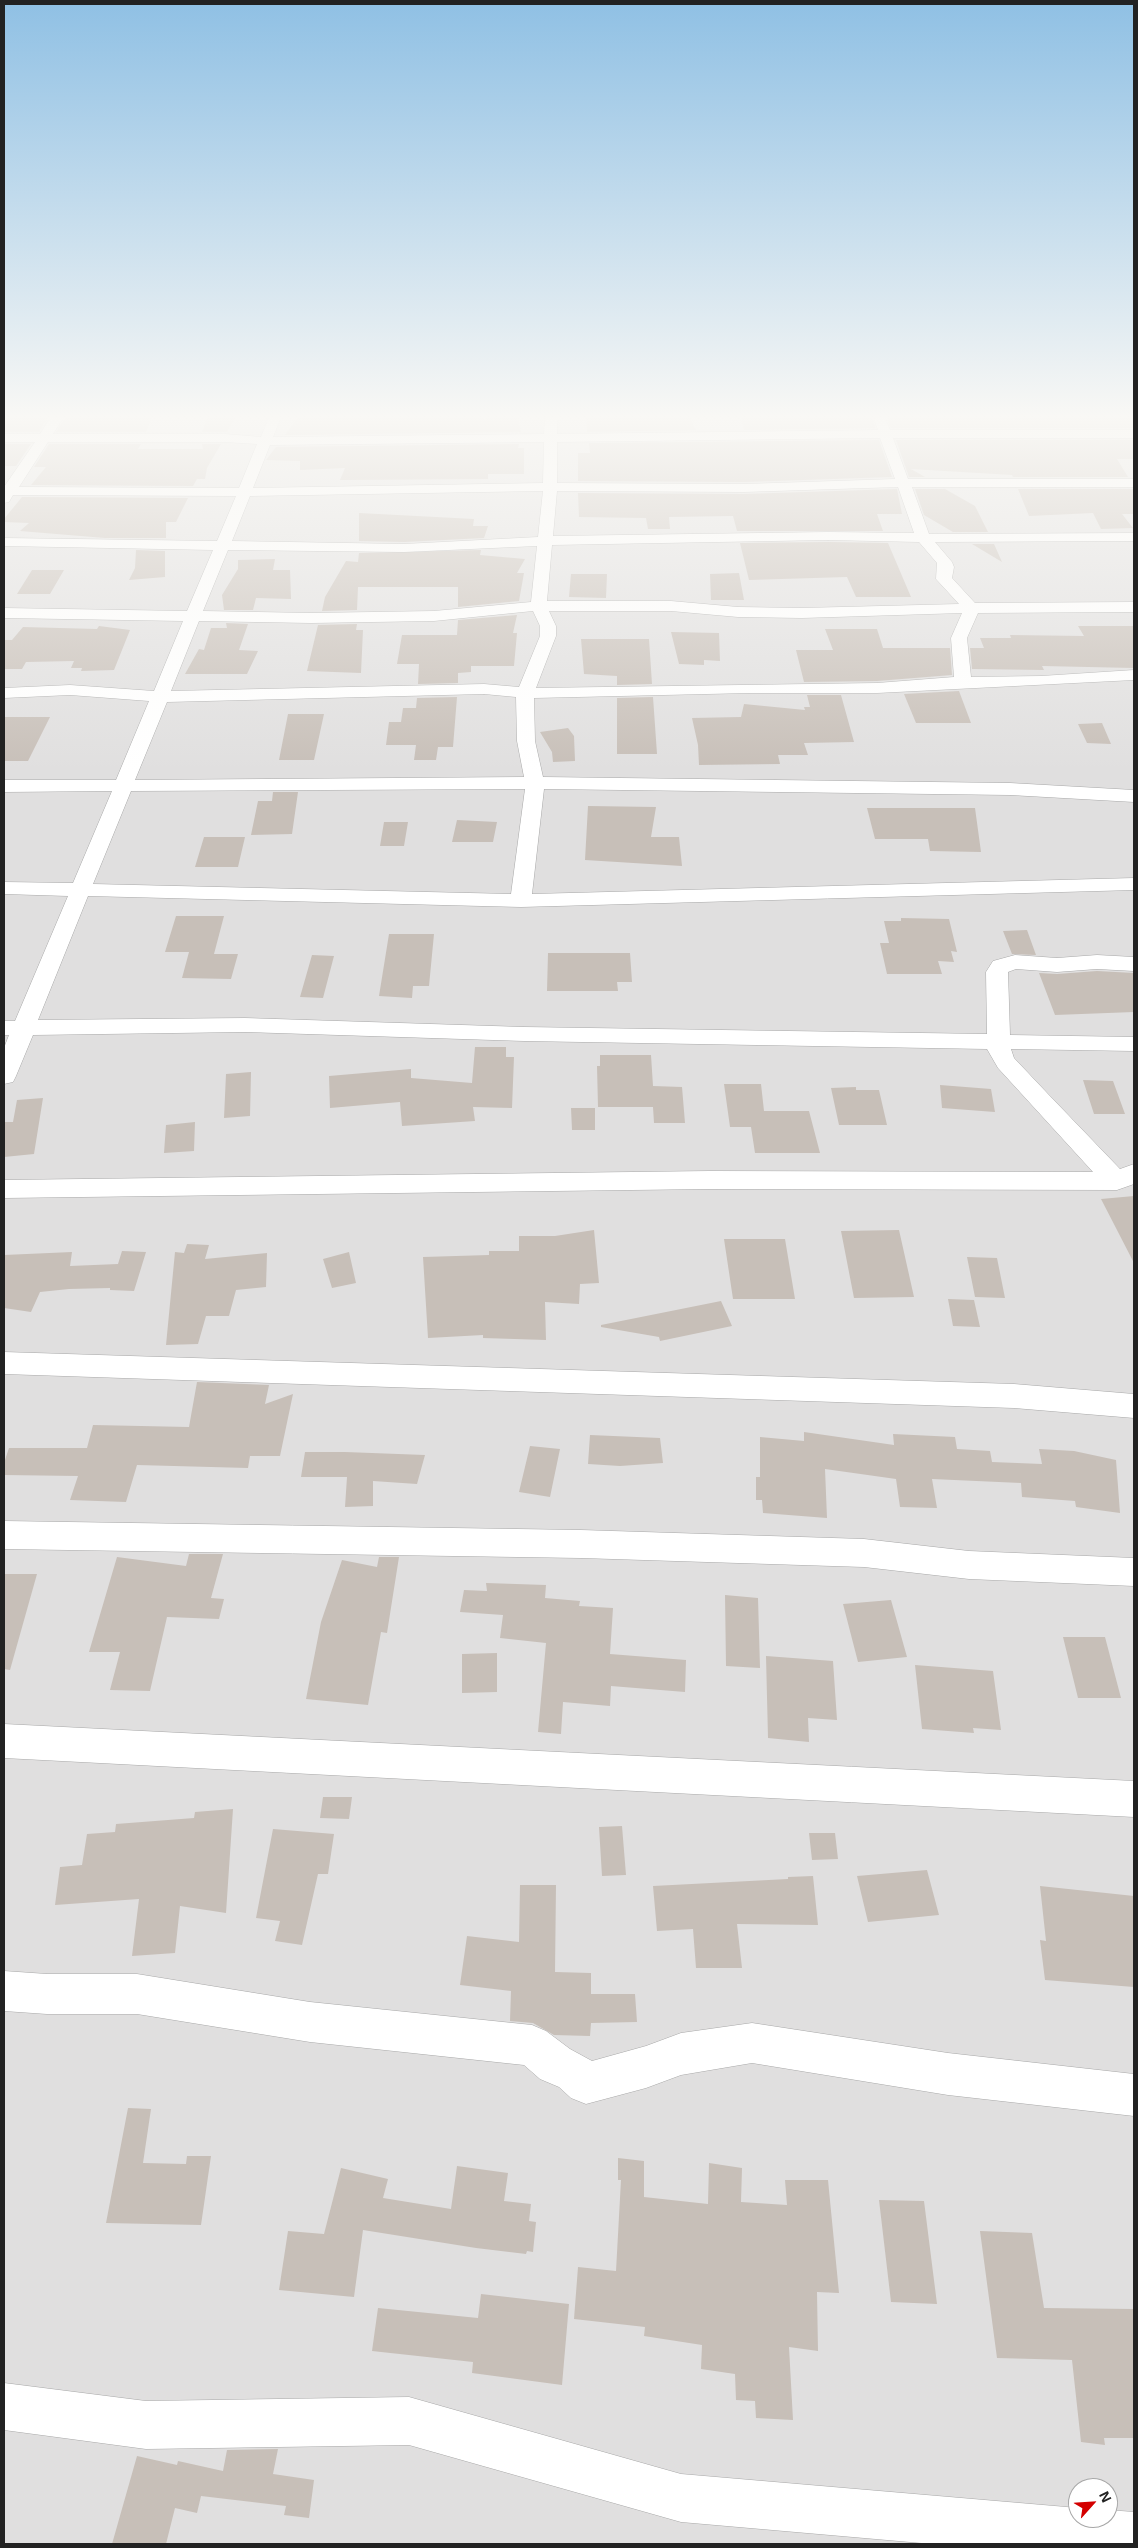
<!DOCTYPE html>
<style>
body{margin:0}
#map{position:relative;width:1138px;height:2548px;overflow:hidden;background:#f2efe9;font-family:Arial,sans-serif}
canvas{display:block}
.frame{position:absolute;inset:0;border:5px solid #222;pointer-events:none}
.north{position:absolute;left:1068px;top:2478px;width:50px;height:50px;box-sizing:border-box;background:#fff;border:1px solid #a7a7a7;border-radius:50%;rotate:64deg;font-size:14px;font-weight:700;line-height:20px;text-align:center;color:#222}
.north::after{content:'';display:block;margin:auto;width:18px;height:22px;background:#d40000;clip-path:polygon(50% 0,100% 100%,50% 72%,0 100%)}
</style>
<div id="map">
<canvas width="1138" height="2548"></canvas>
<div class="frame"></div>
<div class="north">N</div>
</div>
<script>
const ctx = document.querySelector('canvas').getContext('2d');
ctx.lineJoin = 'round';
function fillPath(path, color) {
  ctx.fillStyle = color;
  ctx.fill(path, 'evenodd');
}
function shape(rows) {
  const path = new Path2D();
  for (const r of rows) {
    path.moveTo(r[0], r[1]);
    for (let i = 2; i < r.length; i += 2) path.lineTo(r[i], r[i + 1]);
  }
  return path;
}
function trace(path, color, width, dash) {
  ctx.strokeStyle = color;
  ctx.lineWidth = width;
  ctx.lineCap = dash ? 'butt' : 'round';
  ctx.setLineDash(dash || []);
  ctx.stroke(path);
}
const residential = shape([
 [4,415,1134,415,1134,2544,4,2544],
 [1078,2488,1108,2488,1108,2518,1078,2518]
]);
const building = shape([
 [211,415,237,415,227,432,202,432,206,420],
 [300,415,431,415,489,419,488,417,518,416,521,432,285,435],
 [586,415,689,416,696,430,587,432],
 [740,415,801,416,876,415,872,418,875,428,744,430],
 [886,415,1134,415,1134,428,891,428],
 [153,416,146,432,56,432,66,417],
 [48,417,39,432,4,432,4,418],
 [879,440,892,477,744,482,578,481,578,453,590,453,589,443],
 [896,440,1134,440,1134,459,1117,459,1128,477,1013,477,1012,475,911,469,925,477,909,477],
 [4,444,31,444,16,466,4,466],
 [49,444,141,444,138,449,203,449,202,444,221,444,207,468,205,479,197,479,193,486,31,485,46,467,34,467],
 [519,444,518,448,524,448,524,474,488,474,488,479,340,480,345,468,300,470,300,461,266,460,276,447],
 [897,489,902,514,877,514,883,531,737,531,733,516,669,517,670,529,648,529,646,518,579,517,578,493,744,494],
 [915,489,945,489,975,506,988,532,953,532,924,515],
 [1018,489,1134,489,1134,514,1122,514,1133,528,1101,529,1093,513,1029,516],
 [22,497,188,498,176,522,166,522,166,538,105,538,20,531,29,523,4,522,4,519],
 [359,513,474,519,473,526,488,526,484,538,404,542,359,541],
 [828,542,888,543,911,597,856,597,847,577,749,580,740,543],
 [972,544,994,544,1002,562],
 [136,550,165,551,165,577,129,580,135,568],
 [481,550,480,555,525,559,517,573,524,573,519,601,458,607,458,587,358,587,357,610,322,611,325,597,346,561,358,562,359,553],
 [275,559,273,570,290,570,291,599,256,598,253,610,224,610,222,595,238,569,238,560],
 [32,570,64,570,50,594,17,594],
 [739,573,744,600,711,600,710,574],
 [571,574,607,574,606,598,569,597],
 [517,615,513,633,517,633,514,666,471,666,471,672,458,673,458,683,418,684,419,664,397,664,402,635,457,635,458,620],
 [226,623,248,624,239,650,258,651,247,674,185,674,199,649,204,650,211,628,227,628],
 [357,624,356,630,363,630,361,673,307,671,318,625],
 [99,626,130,630,114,670,81,671,82,668,71,668,74,661,26,662,22,669,4,669,4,640,12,640,23,627,97,629],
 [1078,626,1134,626,1134,668,1042,666,1044,670,972,669,970,648,984,648,980,638,1011,638,1010,635,1084,636],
 [825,629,877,629,883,648,950,648,952,675,877,681,804,682,796,650,833,650],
 [671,632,719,633,720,661,704,660,704,665,679,664],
 [581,639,649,639,652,684,617,685,617,676,584,674],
 [959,691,971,723,916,723,904,694],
 [807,695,841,695,854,742,804,743,808,755,778,755,780,764,699,765,698,745,692,718,741,717,744,704,805,710,804,707,810,707],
 [457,697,453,747,438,747,436,760,414,760,416,745,386,745,389,722,401,722,403,708,416,708,417,698],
 [653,697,657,754,617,754,617,698],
 [288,714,324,714,314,760,279,760],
 [4,717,50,717,28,761,4,761],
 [1102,723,1111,744,1087,743,1078,724],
 [568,728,574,736,575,761,553,762,552,752,540,732],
 [273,792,298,792,292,834,251,835,258,801,272,801],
 [588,806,656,807,651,837,679,837,682,866,585,860],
 [867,808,975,808,981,852,930,851,928,839,875,839],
 [457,820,497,822,493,842,452,842],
 [384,822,408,822,404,846,380,846],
 [204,837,245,837,238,867,195,867],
 [176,916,224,916,214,954,238,954,231,979,182,978,189,952,165,952],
 [901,918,949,919,957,952,951,951,954,962,938,961,942,974,887,974,880,943,889,943,884,921,901,921],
 [1027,930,1036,955,1012,954,1003,931],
 [389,934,434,934,429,986,413,986,412,998,379,996],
 [548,953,630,953,632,982,617,982,618,991,547,991],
 [312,955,334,956,323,998,300,997],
 [1097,971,1134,973,1134,1012,1055,1015,1039,973,1057,974],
 [475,1047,506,1047,506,1057,514,1057,512,1108,473,1107,475,1121,402,1126,400,1102,330,1108,329,1076,411,1069,411,1078,472,1083],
 [600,1055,651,1055,653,1086,682,1087,685,1123,654,1123,653,1107,598,1107,597,1066,600,1066],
 [251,1072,250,1116,224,1118,226,1074],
 [1083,1080,1113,1081,1125,1114,1094,1114],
 [724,1084,761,1084,764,1111,809,1111,820,1153,755,1153,751,1127,730,1127],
 [940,1085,991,1089,995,1112,942,1108],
 [856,1087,856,1090,879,1090,887,1125,839,1125,831,1088],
 [43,1098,34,1154,4,1157,4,1122,13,1122,17,1100],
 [571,1108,595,1108,595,1130,572,1130],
 [195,1122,194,1151,164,1153,166,1125],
 [1134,1196,1134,1263,1101,1199],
 [594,1230,599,1283,580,1284,579,1304,545,1302,546,1340,483,1338,483,1335,428,1338,423,1257,489,1255,489,1251,519,1251,519,1236,555,1236],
 [899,1230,914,1297,854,1298,841,1231],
 [724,1239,785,1239,795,1299,733,1299],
 [187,1244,209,1245,205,1259,267,1253,266,1287,236,1290,229,1316,206,1316,198,1344,166,1345,175,1252,184,1253],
 [122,1251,146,1252,134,1291,110,1290,110,1288,69,1289,40,1292,31,1312,4,1308,4,1255,72,1252,70,1266,118,1264],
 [349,1252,356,1283,332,1288,323,1259],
 [967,1257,997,1258,1005,1298,975,1297],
 [948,1299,974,1300,980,1327,953,1326],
 [721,1301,732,1326,660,1341,659,1337,601,1327,601,1325],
 [197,1382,269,1385,265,1404,293,1394,280,1456,250,1456,248,1468,137,1465,126,1502,70,1500,78,1476,4,1475,4,1463,9,1448,87,1448,93,1425,189,1427],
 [804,1432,894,1445,893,1434,955,1437,957,1449,990,1451,992,1462,1042,1464,1039,1449,1074,1451,1116,1460,1120,1513,1076,1507,1075,1501,1022,1497,1021,1483,932,1479,937,1508,900,1507,896,1479,825,1469,827,1518,763,1513,762,1500,756,1500,756,1477,760,1477,760,1437,804,1441],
 [590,1435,660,1438,663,1463,620,1466,588,1464],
 [530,1446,560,1449,550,1497,519,1492],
 [305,1452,345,1452,425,1455,417,1484,373,1481,373,1506,345,1507,347,1477,301,1477],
 [189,1554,223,1554,211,1598,224,1599,219,1619,167,1617,150,1691,110,1690,120,1652,89,1652,117,1557,186,1566],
 [379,1557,399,1557,387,1633,381,1632,368,1705,306,1699,321,1622,342,1560,377,1567],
 [4,1574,37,1574,10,1670,4,1669],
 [486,1583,546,1585,545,1598,580,1601,579,1606,613,1608,610,1654,686,1660,685,1692,611,1686,610,1706,563,1702,561,1734,538,1732,546,1643,500,1638,503,1615,460,1612,464,1590,487,1591],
 [725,1595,758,1598,760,1668,726,1666],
 [891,1600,907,1657,858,1662,843,1604],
 [1063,1637,1105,1637,1121,1698,1078,1698],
 [497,1653,497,1692,462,1693,462,1654],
 [766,1656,833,1661,837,1720,808,1718,809,1742,768,1738],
 [915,1665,993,1671,1001,1730,973,1728,974,1733,922,1729],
 [323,1797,352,1797,349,1819,320,1818],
 [233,1809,226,1913,180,1906,175,1953,132,1956,139,1899,55,1905,60,1867,82,1865,87,1834,115,1832,116,1824,194,1818,195,1812],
 [622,1826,626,1875,602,1876,599,1827],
 [273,1829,334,1834,328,1874,318,1874,302,1945,275,1941,280,1921,256,1918],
 [809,1833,835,1833,838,1859,812,1860],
 [927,1870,939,1915,868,1922,857,1876],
 [813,1876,818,1925,737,1924,742,1968,696,1968,693,1929,657,1931,653,1886,788,1879,788,1877],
 [520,1885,556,1885,555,1972,591,1973,591,1994,635,1994,637,2022,591,2023,590,2036,554,2035,533,2023,510,2021,511,1991,460,1985,467,1936,519,1942],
 [1040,1886,1134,1896,1134,1987,1045,1980,1040,1940,1046,1941],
 [128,2108,151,2109,143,2163,186,2164,187,2156,211,2156,201,2225,106,2223],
 [618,2158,644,2161,644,2197,708,2204,709,2163,742,2168,741,2202,787,2205,785,2180,828,2180,839,2293,817,2292,818,2351,789,2347,793,2420,756,2418,755,2401,736,2400,735,2374,701,2369,702,2345,644,2336,645,2327,574,2319,578,2267,616,2271,621,2180,618,2180],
 [457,2166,508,2173,504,2201,531,2204,529,2221,536,2222,533,2252,527,2251,526,2254,476,2248,363,2230,354,2297,279,2290,288,2231,324,2234,341,2168,388,2179,383,2198,451,2209],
 [879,2200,924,2201,937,2304,891,2302],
 [980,2231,1032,2233,1044,2308,1134,2309,1134,2438,1104,2438,1105,2445,1081,2442,1072,2360,997,2358],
 [481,2294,569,2304,562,2385,472,2373,473,2362,372,2351,378,2308,478,2318],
 [278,2449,273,2474,314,2480,309,2518,284,2515,286,2506,201,2496,197,2513,175,2508,166,2544,112,2544,137,2456,177,2465,178,2461,223,2471,227,2450]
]);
const minor = shape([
 [52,415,65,415,53,434,225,434,261,437,270,415,282,415,273,437,544,434,545,415,557,415,557,434,878,430,874,419,880,415,884,416,890,430,1134,430,1134,438,893,438,908,479,1134,479,1134,487,912,487,929,534,1134,533,1134,541,935,542,952,562,954,567,952,578,975,603,1134,602,1134,612,978,613,967,638,971,677,1041,676,1134,670,1134,680,877,693,750,693,534,698,535,741,543,777,1010,783,1134,790,1134,802,1010,795,544,789,532,894,1134,878,1134,890,521,907,88,896,38,1020,245,1018,524,1027,987,1034,986,972,993,961,1015,955,1057,958,1097,955,1134,957,1134,971,1097,969,1057,972,1016,969,1008,972,1010,1035,1134,1037,1134,1051,1011,1049,1014,1058,1048,1094,1120,1169,1134,1164,1134,1184,1117,1190,710,1189,4,1198,4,1180,710,1171,1093,1172,998,1068,987,1049,524,1041,245,1032,33,1035,16,1076,13,1082,4,1084,4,1048,9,1035,4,1035,4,1021,15,1021,68,896,4,894,4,882,73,883,112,791,4,792,4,780,116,780,149,701,70,695,4,698,4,688,70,685,154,691,183,621,4,618,4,608,187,611,213,550,4,546,4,538,217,541,236,496,13,495,9,502,4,503,4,487,35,442,4,442,4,434,40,434,52,415],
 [880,438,895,479,744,484,557,483,557,442,880,438],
 [48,442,225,442,257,444,239,488,19,487,48,442],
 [544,442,543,483,253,488,270,445,544,442],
 [898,487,914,533,828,532,553,536,557,491,744,492,898,487],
 [543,491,538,537,404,544,232,541,250,496,543,491],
 [828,540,919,542,937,563,936,579,959,604,802,608,738,607,671,601,547,601,552,545,828,540],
 [537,546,531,602,434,611,311,613,203,611,228,550,404,552,537,546],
 [533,611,540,626,540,636,519,687,484,684,171,691,199,621,311,623,434,621,533,611],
 [549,611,671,611,738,617,802,618,962,613,951,638,954,677,877,683,536,688,556,636,556,626,549,611],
 [484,694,516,697,517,741,524,777,135,780,167,702,484,694],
 [525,789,511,894,93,884,131,791,525,789],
 [4,1352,1014,1384,1134,1394,1134,1418,1014,1408,4,1374,4,1352],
 [4,1521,581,1530,864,1539,969,1551,1134,1558,1134,1586,969,1579,864,1567,581,1558,4,1549,4,1521],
 [4,1724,1134,1781,1134,1817,4,1758,4,1724],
 [4,1971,47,1974,137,1974,310,2002,532,2025,546,2031,570,2049,592,2061,646,2046,681,2033,752,2023,948,2053,1134,2074,1134,2116,948,2095,752,2063,681,2075,646,2088,586,2104,571,2098,559,2087,540,2079,524,2065,310,2042,137,2014,47,2014,4,2011,4,1971],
 [4,2383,146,2401,409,2397,681,2474,1078,2508,1078,2518,1108,2518,1108,2510,1134,2512,1134,2544,933,2544,681,2522,409,2445,146,2449,4,2430,4,2383]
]);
fillPath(residential, '#e0dfdf');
fillPath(building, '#c7bfb8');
trace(minor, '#a9a9a9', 1);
fillPath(minor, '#fff');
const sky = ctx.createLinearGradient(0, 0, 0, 772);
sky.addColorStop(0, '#8fc0e4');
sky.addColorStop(0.54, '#f9f8f5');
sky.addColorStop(1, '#f9f8f500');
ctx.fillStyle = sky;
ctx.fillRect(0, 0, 1138, 772);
</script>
